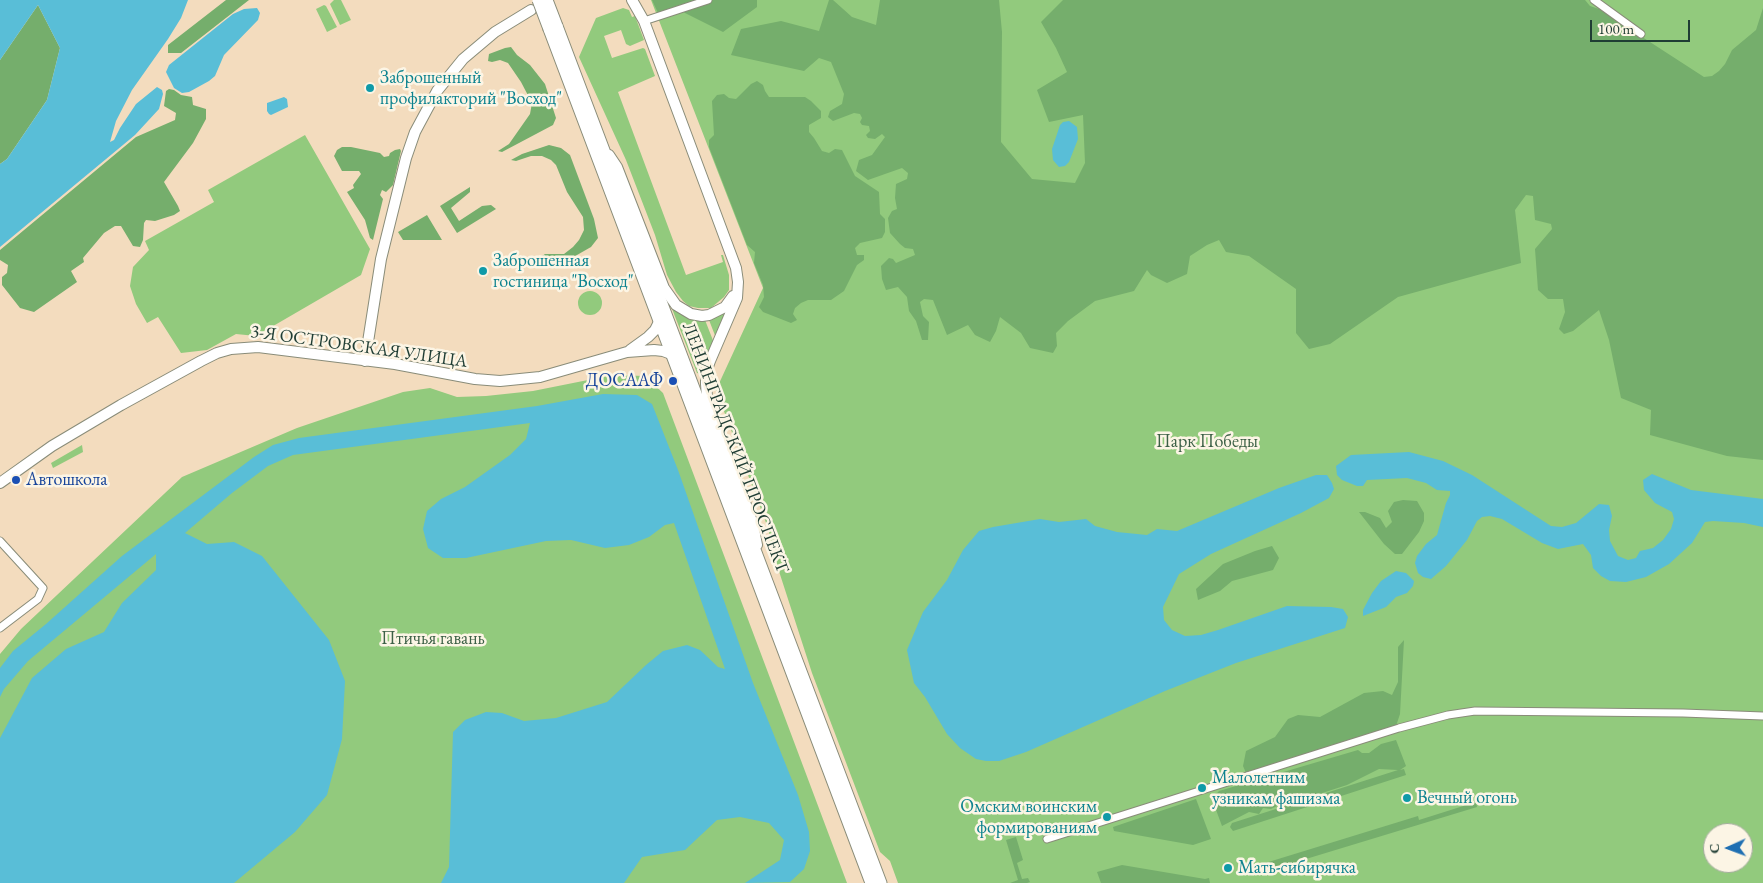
<!DOCTYPE html>
<meta charset="utf-8">
<style>
body{margin:0}
#map{position:relative;width:1763px;height:883px;overflow:hidden;background:#f3dcbe;font-family:"EB Garamond",serif}
canvas{display:block}
.north{position:absolute;left:1703px;top:823px;width:50px;height:50px;box-sizing:border-box;background:#fcf5e5;border:1px solid #a4ab9e;border-radius:50%;rotate:268deg;font-size:14px;font-weight:700;line-height:20px;text-align:center;color:#1f3d34}
.north::after{content:'';display:block;margin:auto;width:18px;height:22px;background:#1f6fb2;clip-path:polygon(50% 0,100% 100%,50% 72%,0 100%)}
.scale{position:absolute;left:1590px;top:20px;width:100px;height:22px;box-sizing:border-box;border:2px solid #1f3d34;border-top:0;padding-left:6px;font-size:15px;line-height:18px;white-space:nowrap;color:#1f3d34;-webkit-text-stroke:4px #fcf5e5;paint-order:stroke}
</style>
<div id="map">
<canvas width="1763" height="883"></canvas>
<div class="north">С</div>
<div class="scale">100 m</div>
</div>
<script>
const ctx = document.querySelector('canvas').getContext('2d');
ctx.lineJoin = 'round';
function fillPath(path, color) {
  ctx.fillStyle = color;
  ctx.fill(path, 'evenodd');
}
function shape(rows) {
  const path = new Path2D();
  for (const r of rows) {
    if (r.length === 3) {
      path.moveTo(r[0] + r[2], r[1]);
      path.arc(r[0], r[1], r[2], 0, 2 * Math.PI);
      continue;
    }
    path.moveTo(r[0], r[1]);
    for (let i = 2; i < r.length; i += 2) path.lineTo(r[i], r[i + 1]);
  }
  return path;
}
function trace(path, color, width, dash) {
  ctx.strokeStyle = color;
  ctx.lineWidth = width;
  ctx.lineCap = dash ? 'butt' : 'round';
  ctx.setLineDash(dash || []);
  ctx.stroke(path);
}
function drawText(font, color, halo, rows, align = 'center') {
  ctx.font = font + ' "EB Garamond",serif';
  ctx.lineWidth = 5;
  ctx.setLineDash([]);
  ctx.textBaseline = 'middle';
  ctx.strokeStyle = halo;
  ctx.fillStyle = color;
  for (const [text, x, y, turn = 0] of rows) {
    ctx.save();
    ctx.translate(x, y);
    ctx.rotate((+turn || 0) * Math.PI / 180);
    ctx.textAlign = isNaN(turn) ? turn : align;
    if (halo) ctx.strokeText(text, 0, 0);
    ctx.fillText(text, 0, 0);
    ctx.restore();
  }
}
const green = shape([
 [334,0,341,0,351,20,340,25,330,4],
 [651,0,1763,0,1763,883,898,883,890,861,880,852,812,673,775,559,768,528,716,390,763,288],
 [1713,833,1743,833,1743,863,1713,863],
 [324,5,326,6,337,27,327,32,316,9],
 [623,8,629,10,632,17,635,16,644,40,630,46,626,44,621,30,604,36,612,58,643,48,645,49,655,76,618,92,686,275,723,262,721,255,723,255,729,275,729,290,724,297,711,308,698,308,689,306,683,301,676,292,667,275,655,235,626,160,579,57,596,18],
 [305,135,370,249,361,275,256,336,236,334,207,350,181,353,158,317,147,323,136,304,130,286,133,267,149,250,145,241,214,202,208,190],
 [590,303,12],
 [669,301,705,320,714,343,703,371,700,374,697,373],
 [729,307,716,338,709,320],
 [613,375,645,376,663,393,847,883,0,883,0,654,21,629,182,477,297,428,403,392,430,388,457,397,486,396,533,391],
 [82,445,83,452,53,468,51,463]
]);
const forest = shape([
 [226,0,249,0,181,53,168,53,168,45],
 [652,0,757,0,757,7,723,32,679,10,658,13],
 [829,0,833,0,852,17,876,25,880,0,999,0,1002,32,1001,142,1032,179,1075,183,1085,163,1083,115,1049,122,1037,90,1067,72,1056,48,1041,22,1063,0,1585,0,1590,6,1599,9,1704,77,1712,76,1719,71,1725,64,1732,50,1756,30,1763,8,1763,460,1727,456,1650,435,1651,410,1621,398,1609,340,1599,310,1573,331,1564,334,1559,329,1565,312,1563,299,1548,299,1538,290,1535,249,1552,229,1551,224,1535,220,1533,196,1526,195,1515,210,1521,263,1398,297,1330,344,1309,349,1296,333,1296,289,1249,256,1226,252,1219,240,1207,245,1190,256,1187,274,1167,283,1151,275,1147,270,1134,291,1095,301,1068,321,1056,333,1057,346,1053,353,1030,348,1021,333,1000,317,996,331,990,342,975,335,968,325,947,335,933,300,924,299,920,302,923,316,929,322,928,340,922,340,916,321,909,311,907,297,898,287,886,290,882,279,881,266,889,258,893,259,896,263,915,255,913,249,905,248,900,244,890,233,888,218,892,211,897,209,895,198,896,184,907,179,908,173,902,168,868,180,856,171,859,160,872,155,885,137,882,134,875,139,868,138,866,135,870,131,869,126,862,125,860,122,862,118,860,114,854,113,833,121,828,117,830,111,842,104,844,94,831,62,819,58,804,71,731,55,741,29,781,21,819,31],
 [38,5,60,48,47,100,7,159,0,164,0,60],
 [511,47,517,55,530,65,545,84,556,118,553,125,502,152,498,151,509,144,530,114,532,103,521,82,508,63,500,60,492,62,488,61,489,54,505,48],
 [757,81,763,85,765,91,769,97,805,97,811,101,821,111,821,118,809,125,809,132,814,138,822,151,829,153,835,149,842,150,855,176,879,192,880,214,885,219,885,232,882,238,860,243,855,248,857,255,864,255,864,260,857,265,844,291,831,300,808,300,801,303,795,308,793,314,797,320,791,323,763,312,759,307,764,297,763,285,754,263,755,252,747,245,709,147,709,140,714,135,712,101,717,95,724,94,729,98,736,99,751,84],
 [169,89,174,90,181,95,192,97,193,105,206,109,206,119,193,143,164,182,178,206,180,211,174,215,155,221,146,220,144,223,143,240,140,247,133,246,121,226,115,226,104,233,83,258,84,262,71,271,77,282,34,312,20,308,2,285,2,277,7,273,8,265,0,260,0,250,136,137,175,120,176,113,164,106,166,91],
 [549,145,561,148,570,155,594,219,598,238,591,247,577,255,563,261,547,264,537,268,531,264,545,254,564,254,573,247,579,240,584,230,583,217,567,192,556,165,551,160,542,156,531,156,516,161,511,160,522,154],
 [342,147,351,147,380,153,384,157,389,156,390,153,395,150,400,149,401,151,393,185,386,192,382,190,380,195,383,199,373,240,370,238,365,220,347,192,354,188,353,185,361,174,359,171,342,171,334,156,337,150],
 [470,187,470,192,451,208,459,221,482,206,491,205,496,209,457,233,440,206],
 [427,215,442,240,403,240,398,232],
 [1403,500,1417,501,1424,513,1424,521,1419,532,1402,554,1395,554,1384,544,1359,512,1365,512,1380,518,1386,528,1392,522,1388,511,1394,502],
 [1272,546,1279,558,1273,570,1232,581,1220,591,1198,600,1196,589,1223,564,1255,551],
 [1404,640,1400,714,1396,726,1246,773,1243,766,1246,751,1275,737,1288,719,1298,715,1320,717,1364,693,1383,691,1392,695,1398,682,1398,647],
 [1396,740,1406,766,1400,770,1404,769,1406,775,1233,831,1230,827,1232,823,1398,770,1379,769,1347,785,1313,796,1307,793,1299,801,1289,800,1271,809,1263,808,1259,814,1249,812,1222,826,1212,799,1219,791,1358,750,1362,753,1369,753,1381,744],
 [1196,799,1211,839,1193,845,1114,831,1113,827],
 [1476,802,1477,807,1250,876,1246,873,1249,868,1418,816,1419,820],
 [1016,837,1023,860,1017,863,1022,879,1028,878,1030,882,1027,883,1010,883,1018,880,1006,840],
 [1122,865,1205,879,1209,878,1210,883,1101,883,1097,872]
]);
const water = shape([
 [0,0,188,0,181,18,168,39,132,90,116,121,110,142,114,140,120,128,136,104,157,87,162,90,163,94,159,109,135,135,0,247,0,164,7,159,47,100,60,48,38,5,0,60],
 [257,8,260,13,258,20,224,55,215,76,209,81,189,92,182,93,174,88,166,72,169,65,233,14,244,9],
 [284,97,287,99,288,107,271,115,269,114,267,111,267,103],
 [1069,121,1077,127,1078,139,1069,162,1065,166,1059,167,1053,160,1052,149,1060,125,1063,122],
 [603,394,637,395,652,404,678,470,753,683,798,795,809,832,810,851,804,869,790,882,745,883,780,860,784,840,769,823,740,817,717,820,685,850,642,857,624,883,441,883,449,867,453,732,465,720,486,712,502,713,524,721,556,718,607,702,646,665,663,651,687,645,700,650,718,667,725,669,674,523,665,525,649,537,629,545,605,548,571,540,546,541,466,558,443,558,428,548,423,529,427,511,441,499,465,487,510,455,526,439,530,423,293,455,268,466,232,493,185,533,207,544,234,542,262,556,329,640,345,681,342,739,327,795,295,832,234,883,0,883,0,738,32,678,66,649,104,632,122,603,156,570,156,554,28,661,4,689,0,697,0,668,13,651,46,624,122,556,254,457,273,445,299,438,537,406],
 [1409,452,1443,461,1472,475,1551,526,1562,527,1576,523,1599,504,1609,505,1612,516,1609,530,1610,541,1618,556,1628,560,1636,558,1640,551,1653,548,1663,540,1671,529,1674,519,1672,512,1655,503,1644,490,1643,480,1652,474,1691,490,1763,499,1763,527,1744,523,1713,521,1705,522,1692,543,1669,564,1646,577,1626,582,1610,581,1601,576,1593,568,1591,555,1583,544,1558,549,1542,543,1502,519,1490,516,1482,517,1477,521,1467,540,1446,566,1431,579,1423,577,1418,573,1415,563,1417,556,1426,544,1437,535,1446,503,1450,495,1450,491,1437,490,1426,483,1407,478,1367,480,1363,486,1357,486,1342,480,1337,475,1336,466,1351,455],
 [1316,475,1327,475,1332,483,1334,489,1329,498,1301,513,1211,554,1179,574,1163,607,1164,620,1172,630,1185,636,1201,635,1218,630,1287,606,1331,607,1343,609,1348,617,1345,628,1236,663,1165,691,1026,752,999,761,986,761,976,759,960,748,947,734,925,697,914,683,907,650,923,612,947,580,963,550,979,531,993,527,1040,519,1059,522,1086,519,1095,526,1117,532,1147,535,1157,529,1177,531,1279,488],
 [1396,571,1406,573,1414,581,1413,586,1407,593,1396,597,1386,607,1363,616,1363,610,1372,593,1381,581]
]);
const street = shape([
 [1594,0,1641,34],
 [644,21,708,0],
 [0,541,43,588,38,599,0,628],
 [1047,839,1399,728,1448,715,1475,711,1683,713,1763,716]
]);
const secondary = shape([
 [632,0,644,21,736,268,738,282,737,298,710,361,706,372,706,384,707,397,712,412,753,524,757,545],
 [609,155,617,167,664,288,676,305,691,314,702,316,709,315,725,307,733,296],
 [630,350,648,337,655,330,659,322],
 [365,361,381,259,406,158,415,132,437,91,463,59,495,32,531,10],
 [0,483,52,446,121,405,201,361,217,353,231,349,258,347,395,364,475,379,500,381,540,377,627,352,654,350,663,351,671,354]
]);
const primary = shape([
 [557,26,881,883],
 [549,29,871,883]
]);
const primaryBridge = shape([
 [538,0,549,29],
 [547,0,557,26]
]);
const markers = [
 [370,88,5,"#0f9aa8"],
 [483,271,5,"#0f9aa8"],
 [673,381,5,"#1a4fb4"],
 [16,480,5,"#1a4fb4"],
 [1202,788,5,"#0f9aa8"],
 [1407,798,5,"#0f9aa8"],
 [1107,817,5,"#0f9aa8"],
 [1228,868,5,"#0f9aa8"]
];
const cultureNames = [
 ["Заброшенный",380,78],
 ["профилакторий \"Восход\"",380,99],
 ["Заброшенная",493,261],
 ["гостиница \"Восход\"",493,282],
 ["Малолетним",1212,778],
 ["узникам фашизма",1212,799],
 ["Вечный огонь",1417,798],
 ["Омским воинским",1097,807,"right"],
 ["формированиям",1097,828,"right"],
 ["Мать-сибирячка",1238,868]
];
const streetNames = [
 ["3-Я ОСТРОВСКАЯ УЛИЦА",359,347,8],
 ["ЛЕНИНГРАДСКИЙ ПРОСПЕКТ",735,448,69]
];
const transitNames = [
 ["ДОСААФ",663,381],
 ["Автошкола",26,480,"left"]
];
const parkNames = [
 ["Парк Победы",1207,442],
 ["Птичья гавань",433,639]
];
fillPath(green, '#92ca7d');
fillPath(forest, '#75ae6c');
fillPath(water, '#59bed7');
trace(street, '#898c79', 9);
trace(secondary, '#898c79', 12);
trace(primary, '#898c79', 13);
trace(street, '#fff', 7);
trace(secondary, '#fff', 10);
trace(primary, '#fff', 11);
trace(primaryBridge, '#898c79', 13, []);
trace(primaryBridge, '#fff', 11);
for (const [x, y, r, color] of markers) {
  const dot = new Path2D();
  dot.arc(x, y, r, 0, 2 * Math.PI);
  ctx.fillStyle = color;
  ctx.fill(dot);
  trace(dot, '#fcf5e5', 2);
}
drawText('18px', '#0d838f', '#fcf5e5', cultureNames, 'left');
drawText('18px', '#1f3d34', '#fcf5e5', streetNames);
drawText('18px', '#164399', '#fcf5e5', transitNames, 'right');
drawText('18px', '#3c6046', '#fcf5e5', parkNames);
</script>
